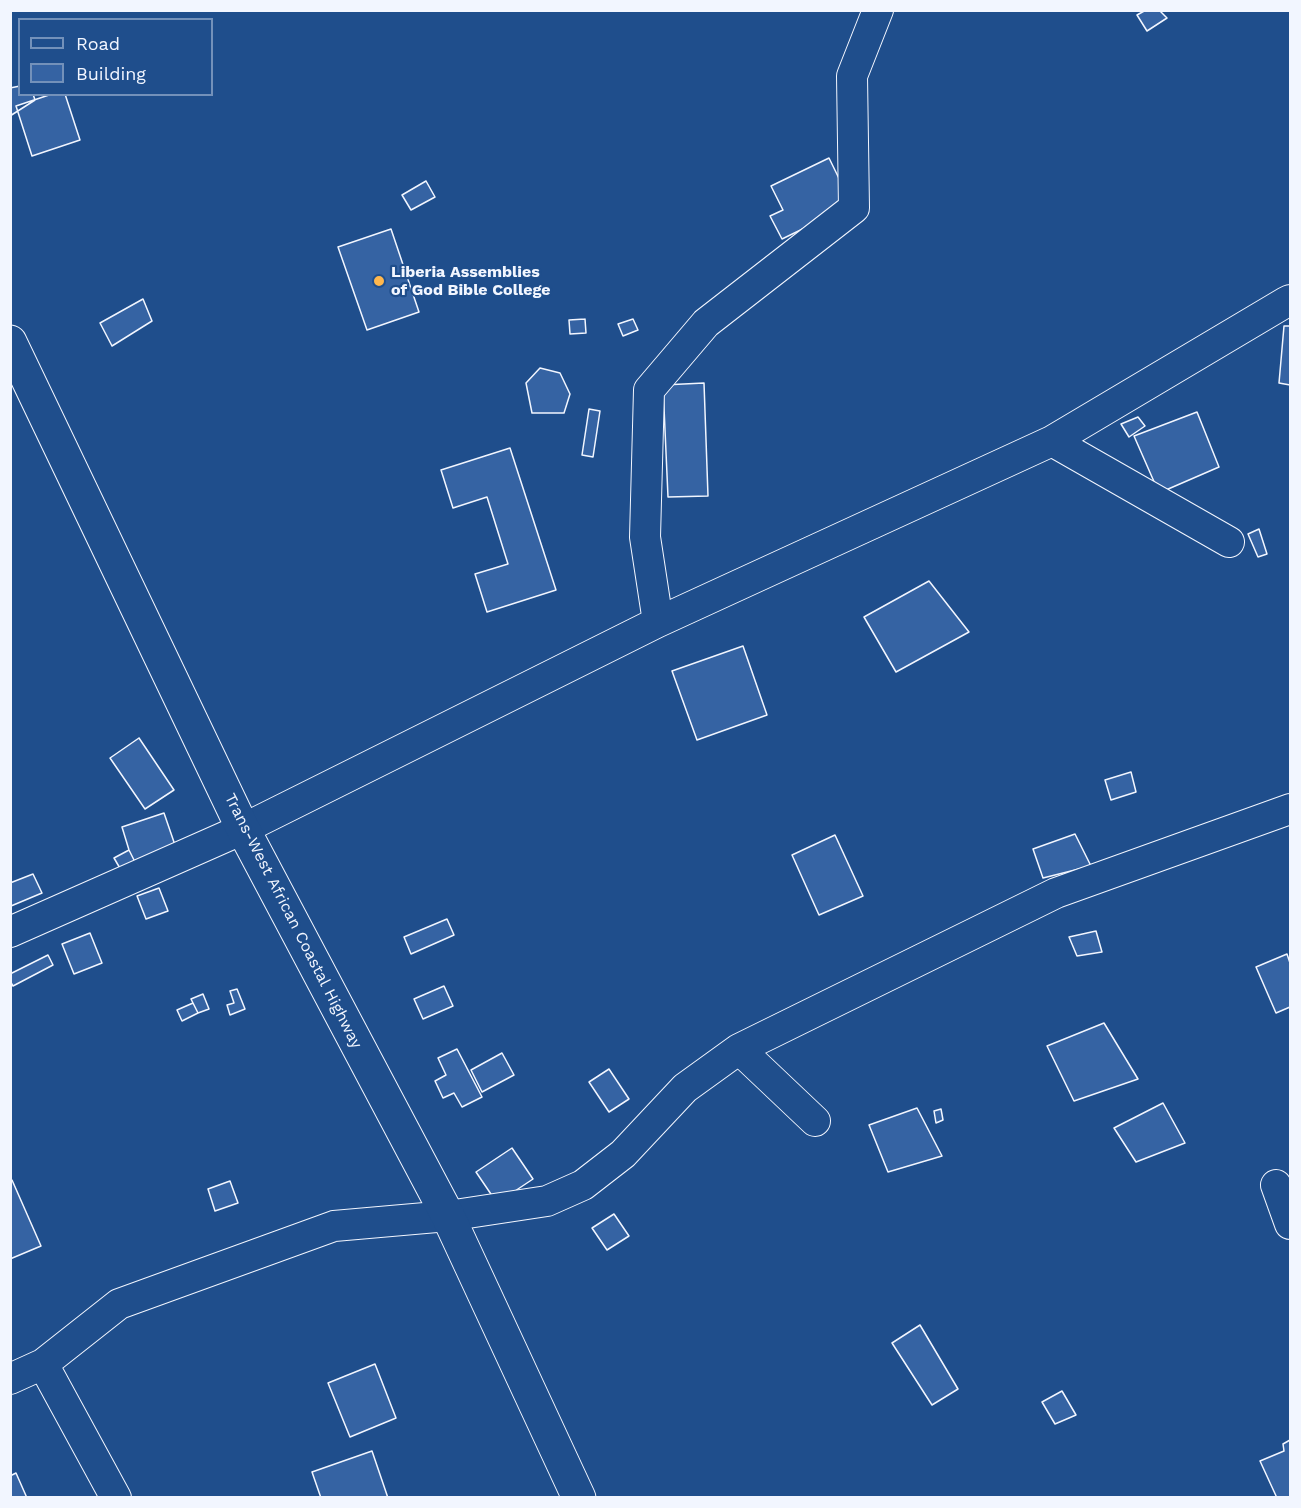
<!DOCTYPE html>
<style>
body{margin:0}
#map{position:relative;width:1301px;height:1508px;overflow:hidden;background:#1f4e8c;font-family:"Work Sans",sans-serif}
canvas{display:block}
.frame{position:absolute;inset:0;border:12px solid #f2f6ff;pointer-events:none}
.legend{position:absolute;left:18px;top:18px;width:195px;height:78px;box-sizing:border-box;background:#1f4e8c;border:2px solid #7391ba;margin:0;padding:8px 10px;list-style:none;font-size:18px;color:#f2f6ff}
.legend li{display:flex;align-items:center;gap:12px;height:30px}
.legend b{width:30px;border:2px solid #7391ba}
</style>
<div id="map">
<canvas width="1301" height="1508"></canvas>
<div class="frame"></div>
<ul class="legend">
<li><b style="height:8px;background:#1f4e8c"></b>Road</li>
<li><b style="height:16px;background:#3563a3"></b>Building</li>
</ul>
</div>
<script>
const ctx = document.querySelector('canvas').getContext('2d');
ctx.lineJoin = 'round';
function fillPath(path, color) {
  ctx.fillStyle = color;
  ctx.fill(path, 'evenodd');
}
function shape(rows) {
  const path = new Path2D();
  for (const r of rows) {
    path.moveTo(r[0], r[1]);
    for (let i = 2; i < r.length; i += 2) path.lineTo(r[i], r[i + 1]);
  }
  return path;
}
function trace(path, color, width, dash) {
  ctx.strokeStyle = color;
  ctx.lineWidth = width;
  ctx.lineCap = dash ? 'butt' : 'round';
  ctx.setLineDash(dash || []);
  ctx.stroke(path);
}
function drawText(font, color, halo, rows, align = 'center') {
  ctx.font = font + ' "Work Sans",sans-serif';
  ctx.lineWidth = 4.5;
  ctx.setLineDash([]);
  ctx.textBaseline = 'middle';
  ctx.strokeStyle = halo;
  ctx.fillStyle = color;
  for (const [text, x, y, turn = 0] of rows) {
    ctx.save();
    ctx.translate(x, y);
    ctx.rotate((+turn || 0) * Math.PI / 180);
    ctx.textAlign = isNaN(turn) ? turn : align;
    if (halo) ctx.strokeText(text, 0, 0);
    ctx.fillText(text, 0, 0);
    ctx.restore();
  }
}
const building = shape([
 [1146,10,1159,10,1167,18,1147,31,1137,15,1146,10],
 [20,86,20,94,33,94,35,100,10,116,10,88,20,86],
 [52,94,65,94,80,140,32,156,16,106,52,94],
 [829,158,852,205,782,239,770,216,783,210,771,186,829,158],
 [426,181,435,197,411,210,402,195,426,181],
 [391,229,419,312,367,330,338,247,391,229],
 [143,299,152,321,112,346,100,323,143,299],
 [585,319,586,333,570,334,569,320,585,319],
 [633,319,638,330,623,336,618,324,633,319],
 [1284,326,1290,326,1290,385,1279,383,1284,326],
 [540,368,560,373,570,394,564,413,532,413,526,383,540,368],
 [704,383,708,496,668,497,663,385,704,383],
 [589,409,600,411,593,457,582,455,589,409],
 [1197,412,1219,467,1159,493,1134,436,1197,412],
 [1138,417,1145,426,1129,437,1121,424,1138,417],
 [510,448,556,590,487,612,475,574,508,564,487,497,453,508,441,470,510,448],
 [1259,529,1267,554,1258,557,1248,534,1259,529],
 [929,581,969,632,896,672,864,617,929,581],
 [743,646,767,715,697,740,672,671,743,646],
 [139,738,174,790,145,809,110,758,139,738],
 [1131,772,1136,792,1111,800,1105,780,1131,772],
 [164,813,176,848,135,862,129,850,122,827,164,813],
 [1075,834,1091,866,1043,878,1033,849,1075,834],
 [835,835,863,896,819,915,792,855,835,835],
 [129,850,135,862,121,870,114,858,129,850],
 [33,874,42,893,11,906,10,883,33,874],
 [159,888,168,911,146,919,137,896,159,888],
 [447,919,454,935,411,954,404,937,447,919],
 [1096,931,1102,952,1077,956,1069,937,1096,931],
 [90,933,102,963,74,974,62,944,90,933],
 [1287,954,1290,963,1290,1007,1276,1013,1256,967,1287,954],
 [48,955,53,965,13,986,10,981,10,974,48,955],
 [444,986,453,1006,423,1019,414,999,444,986],
 [237,989,245,1009,230,1015,227,1005,234,1003,230,991,237,989],
 [203,994,209,1009,198,1013,191,999,203,994],
 [193,1003,198,1013,182,1021,177,1010,193,1003],
 [1104,1023,1138,1079,1074,1101,1047,1046,1104,1023],
 [457,1049,482,1097,462,1107,454,1093,443,1098,435,1081,446,1075,438,1058,457,1049],
 [502,1053,514,1075,482,1092,471,1070,502,1053],
 [609,1069,629,1099,609,1112,589,1082,609,1069],
 [1163,1103,1185,1143,1136,1162,1114,1128,1163,1103],
 [917,1108,942,1156,888,1172,869,1125,917,1108],
 [941,1109,943,1120,936,1123,934,1111,941,1109],
 [512,1148,533,1179,497,1203,476,1172,512,1148],
 [10,1180,12,1180,41,1246,10,1259,10,1180],
 [230,1181,238,1203,215,1211,208,1189,230,1181],
 [614,1214,629,1236,607,1250,592,1228,614,1214],
 [920,1325,958,1389,932,1405,892,1343,920,1325],
 [375,1364,396,1418,350,1437,328,1383,375,1364],
 [1062,1391,1076,1415,1055,1424,1042,1402,1062,1391],
 [1290,1440,1290,1498,1277,1498,1260,1461,1284,1451,1283,1444,1290,1440],
 [372,1451,388,1498,321,1498,312,1472,372,1451],
 [16,1473,27,1498,10,1498,10,1476,16,1473]
]);
const minor = shape([
 [1052,441,1229,542],
 [658,622,645,537,649,390,706,323,854,208,852,76,878,10],
 [10,932,243,829,658,622,1052,441,1286,302,1290,300],
 [739,1049,1056,893,1290,809],
 [1276,1185,1290,1224],
 [43,1364,116,1498],
 [10,1379,43,1364,119,1304,334,1226,448,1216,547,1201,583,1185,623,1154,685,1088,739,1049,815,1121]
]);
const highway = shape([
 [10,342,243,829,448,1216,579,1498]
]);
const markers = [
 [379,281,6,"#ffb74d"]
];
const poiNames = [
 ["Liberia Assemblies",391,272],
 ["of God Bible College",391,290]
];
const streetNames = [
 ["Trans-West African Coastal Highway",293,921,63]
];
fillPath(building, '#3563a3');
trace(building, '#f2f6ff', 1.5);
trace(minor, '#f2f6ff', 32);
trace(highway, '#f2f6ff', 35);
trace(minor, '#1f4e8c', 30);
trace(highway, '#1f4e8c', 33);
for (const [x, y, r, color] of markers) {
  const dot = new Path2D();
  dot.arc(x, y, r, 0, 2 * Math.PI);
  ctx.fillStyle = color;
  ctx.fill(dot);
  trace(dot, '#1f4e8c', 2);
}
drawText('bold 16px', '#f2f6ff', '#1f4e8c', poiNames, 'left');
drawText('16px', '#f2f6ff', '#1f4e8c', streetNames);
</script>
